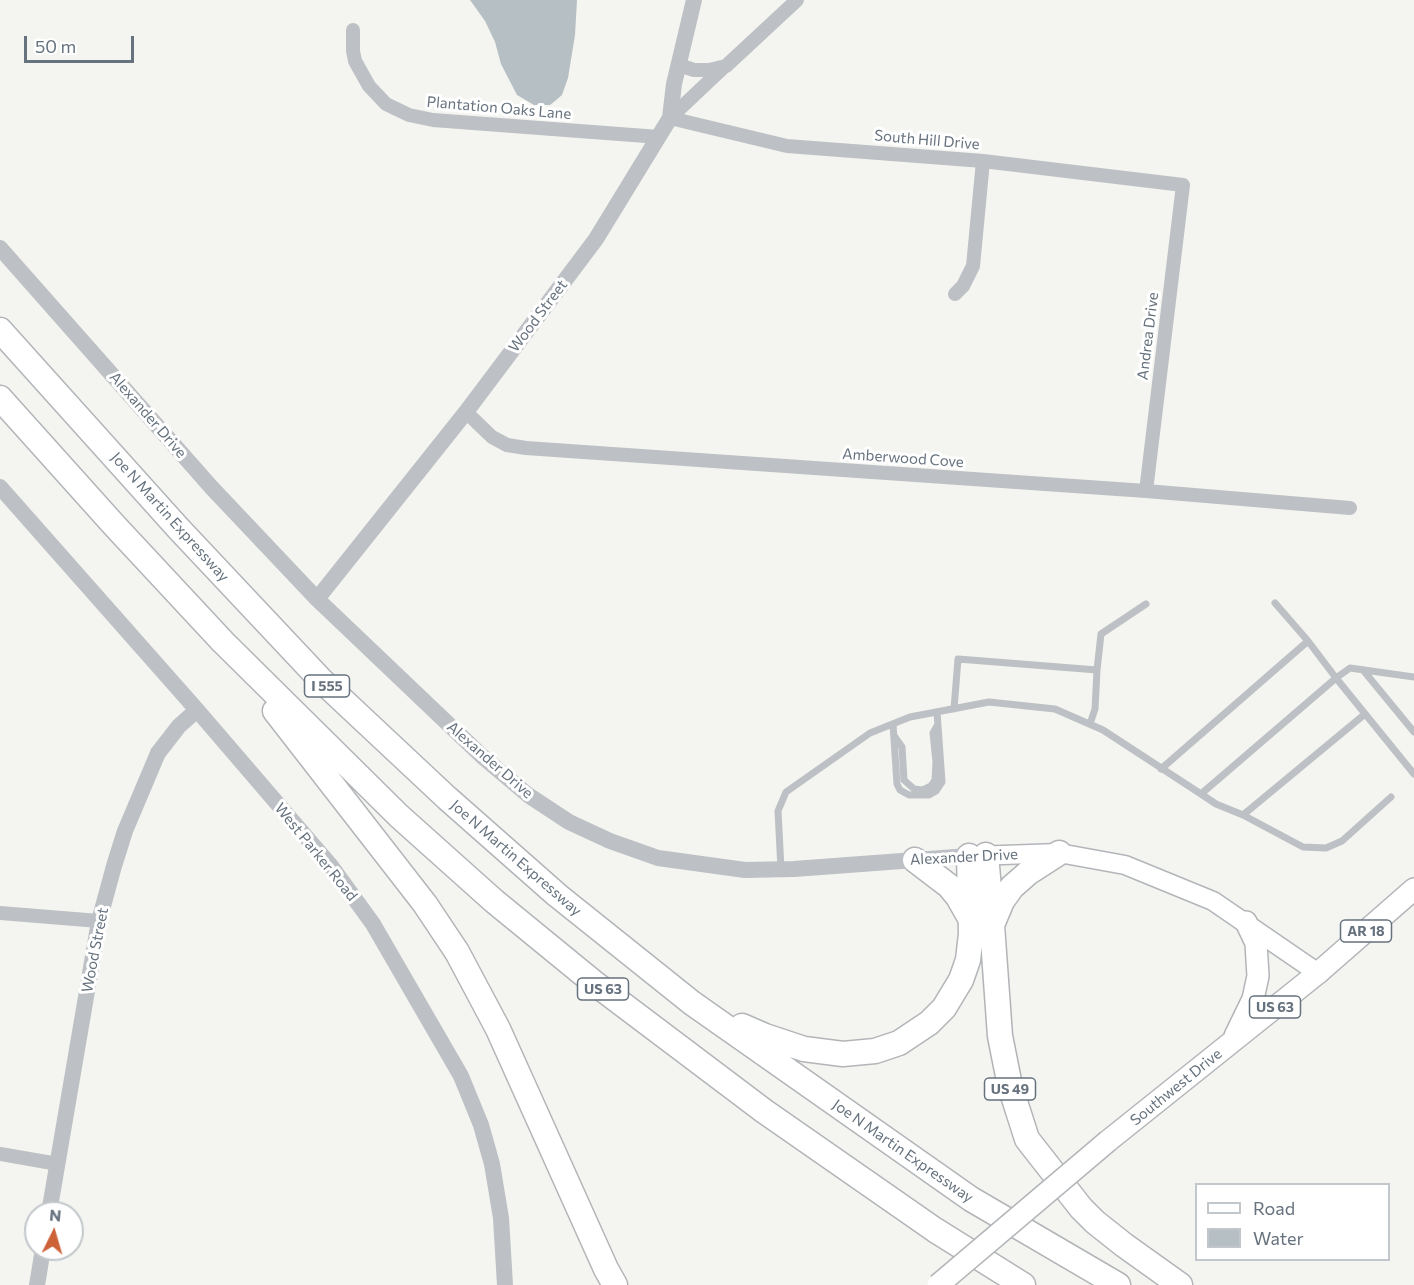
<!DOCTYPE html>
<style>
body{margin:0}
#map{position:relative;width:1414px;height:1285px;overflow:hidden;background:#f4f4f0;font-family:Commissioner,sans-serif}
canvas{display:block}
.legend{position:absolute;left:1195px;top:1183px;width:195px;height:78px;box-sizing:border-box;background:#fff;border:2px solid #c2c7cb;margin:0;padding:8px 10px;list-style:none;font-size:18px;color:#66727e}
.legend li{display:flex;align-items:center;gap:12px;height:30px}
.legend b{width:30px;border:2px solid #c2c7cb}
.north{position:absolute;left:24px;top:1201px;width:60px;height:60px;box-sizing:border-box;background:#fff;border:2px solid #c2c7cb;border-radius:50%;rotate:5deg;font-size:16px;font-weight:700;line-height:24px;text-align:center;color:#66727e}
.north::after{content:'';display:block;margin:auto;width:21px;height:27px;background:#cd6137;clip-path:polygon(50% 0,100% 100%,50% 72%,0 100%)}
.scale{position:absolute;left:24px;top:36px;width:110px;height:27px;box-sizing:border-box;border:3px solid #66727e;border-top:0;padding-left:8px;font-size:18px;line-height:21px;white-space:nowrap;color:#66727e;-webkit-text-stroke:4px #fff;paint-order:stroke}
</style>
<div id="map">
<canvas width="1414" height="1285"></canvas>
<ul class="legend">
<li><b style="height:8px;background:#fff"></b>Road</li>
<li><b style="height:16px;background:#b6c0c4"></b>Water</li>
</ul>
<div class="north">N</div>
<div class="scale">50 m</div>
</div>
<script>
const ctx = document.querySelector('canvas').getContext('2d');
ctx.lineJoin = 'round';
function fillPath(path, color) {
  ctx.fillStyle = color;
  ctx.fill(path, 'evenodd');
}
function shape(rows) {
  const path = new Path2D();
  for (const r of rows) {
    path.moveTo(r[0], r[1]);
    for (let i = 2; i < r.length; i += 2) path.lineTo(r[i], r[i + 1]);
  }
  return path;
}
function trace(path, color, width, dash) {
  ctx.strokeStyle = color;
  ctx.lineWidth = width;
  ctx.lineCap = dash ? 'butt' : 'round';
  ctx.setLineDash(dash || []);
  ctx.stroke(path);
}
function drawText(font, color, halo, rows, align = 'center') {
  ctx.font = font + ' Commissioner,sans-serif';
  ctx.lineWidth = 6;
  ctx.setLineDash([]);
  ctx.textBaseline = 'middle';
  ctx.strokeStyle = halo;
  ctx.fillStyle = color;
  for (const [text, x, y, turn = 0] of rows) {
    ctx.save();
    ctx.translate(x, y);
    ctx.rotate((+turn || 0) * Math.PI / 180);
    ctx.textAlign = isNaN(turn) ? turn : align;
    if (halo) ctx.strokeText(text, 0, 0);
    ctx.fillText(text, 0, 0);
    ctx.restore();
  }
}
const water = shape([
 [470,0,577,0,575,35,568,78,562,95,555,101,550,105,534,105,517,95,501,64,495,42,485,21]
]);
const service = shape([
 [1275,603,1308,641],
 [1097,670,1101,634,1146,604],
 [1363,670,1414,732],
 [954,709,958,659,1097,670,1095,709,1090,724],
 [893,724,897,784,900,790,909,795,929,795,936,791,942,782,937,712],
 [895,737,902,747,904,780,914,789,923,790,931,786,935,780,936,762,933,733,937,726],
 [1161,769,1308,641,1336,678,1350,668,1414,677],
 [1201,794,1216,804,1243,815,1365,714],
 [1243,815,1303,847,1326,848,1342,841,1391,797],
 [781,869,778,811,786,792,870,733,910,717,989,702,1055,709,1103,730,1201,794,1336,678,1414,774]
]);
const minor = shape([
 [353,30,353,51,355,61,369,86,386,104,409,115,433,120,659,137],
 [679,65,694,70,709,70,726,66,797,0],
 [670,118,787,146,983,161,1183,185,1146,491],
 [670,118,723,68],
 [955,294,963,286,973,266,983,161],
 [466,412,492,437,507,445,526,448,1146,491,1350,508],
 [0,913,99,921],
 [0,1154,58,1164]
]);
const tertiary = shape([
 [0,248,212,488,317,599,484,758,528,795,569,822,610,841,658,858,745,870,794,869,969,856],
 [0,487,197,710,331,866,373,924,461,1076,481,1125,492,1164,501,1218,505,1285],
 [317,599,466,412,596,239,670,118,674,84,694,0],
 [49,1213,99,921,114,866,125,831,158,753,179,726,197,710],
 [37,1285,43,1249]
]);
const secondary = shape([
 [975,856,1059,853,1125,865,1213,901,1318,973]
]);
const primary = shape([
 [1318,973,1414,889]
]);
const trunk = shape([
 [1235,1036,1253,999,1258,976,1256,943,1246,922],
 [1108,1141,1318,973]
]);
const motorway = shape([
 [0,330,178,528,321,680,447,798,557,895,692,1003,971,1199,1118,1285],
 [0,398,114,525,223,642,399,816,494,901,593,982,764,1111,935,1230,1023,1285],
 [275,711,425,904,457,952,498,1029,606,1269,615,1285],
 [1059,853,1028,873,1012,887,1002,901,992,925,1000,1036,1010,1086,1027,1139,1081,1208,1095,1222,1124,1245,1180,1285],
 [986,855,992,922],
 [915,860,949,886,958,897,970,918],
 [742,1026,765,1036,804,1049,843,1054,875,1051,899,1043,929,1023,944,1008,961,980,968,960,971,934,969,856]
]);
const trunkBridge = shape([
 [938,1285,1108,1141]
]);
const shields = [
 [327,686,45],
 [1366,931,51],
 [603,989,51],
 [1275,1007,51],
 [1010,1089,51]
];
const shieldNames = [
 ["I 555",327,686],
 ["AR 18",1366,931],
 ["US 63",603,989],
 ["US 63",1275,1007],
 ["US 49",1010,1089]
];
const streetNames = [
 ["Plantation Oaks Lane",499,108,5],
 ["South Hill Drive",927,140,5],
 ["Wood Street",538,316,-53],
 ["Andrea Drive",1148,336,-83],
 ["Alexander Drive",148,415,49],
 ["Amberwood Cove",903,458,4],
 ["Joe N Martin Expressway",170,517,48],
 ["Alexander Drive",490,760,41],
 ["West Parker Road",316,852,51],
 ["Alexander Drive",964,857,-3],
 ["Joe N Martin Expressway",516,858,41],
 ["Wood Street",95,950,-79],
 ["Southwest Drive",1176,1087,-39],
 ["Joe N Martin Expressway",903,1151,35]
];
fillPath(water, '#b6c0c4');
trace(secondary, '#b2b6ba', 21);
trace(primary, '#b1b4b8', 24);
trace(trunk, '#b2b5b8', 24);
trace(motorway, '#b2b5b8', 27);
trace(service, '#bdc0c4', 7);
trace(minor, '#bdc0c4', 14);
trace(tertiary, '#bdc0c4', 16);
trace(secondary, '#fff', 18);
trace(primary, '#fff', 21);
trace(trunk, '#fff', 21);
trace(motorway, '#fff', 24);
trace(trunkBridge, '#b2b5b8', 24, []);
trace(trunkBridge, '#fff', 21);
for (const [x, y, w] of shields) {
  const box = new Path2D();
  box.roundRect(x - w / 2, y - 11, w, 22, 4.5);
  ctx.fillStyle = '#fff';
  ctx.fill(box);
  trace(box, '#66727e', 1.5);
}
drawText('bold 14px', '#66727e', null, shieldNames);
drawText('15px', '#66727e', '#fff', streetNames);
</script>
